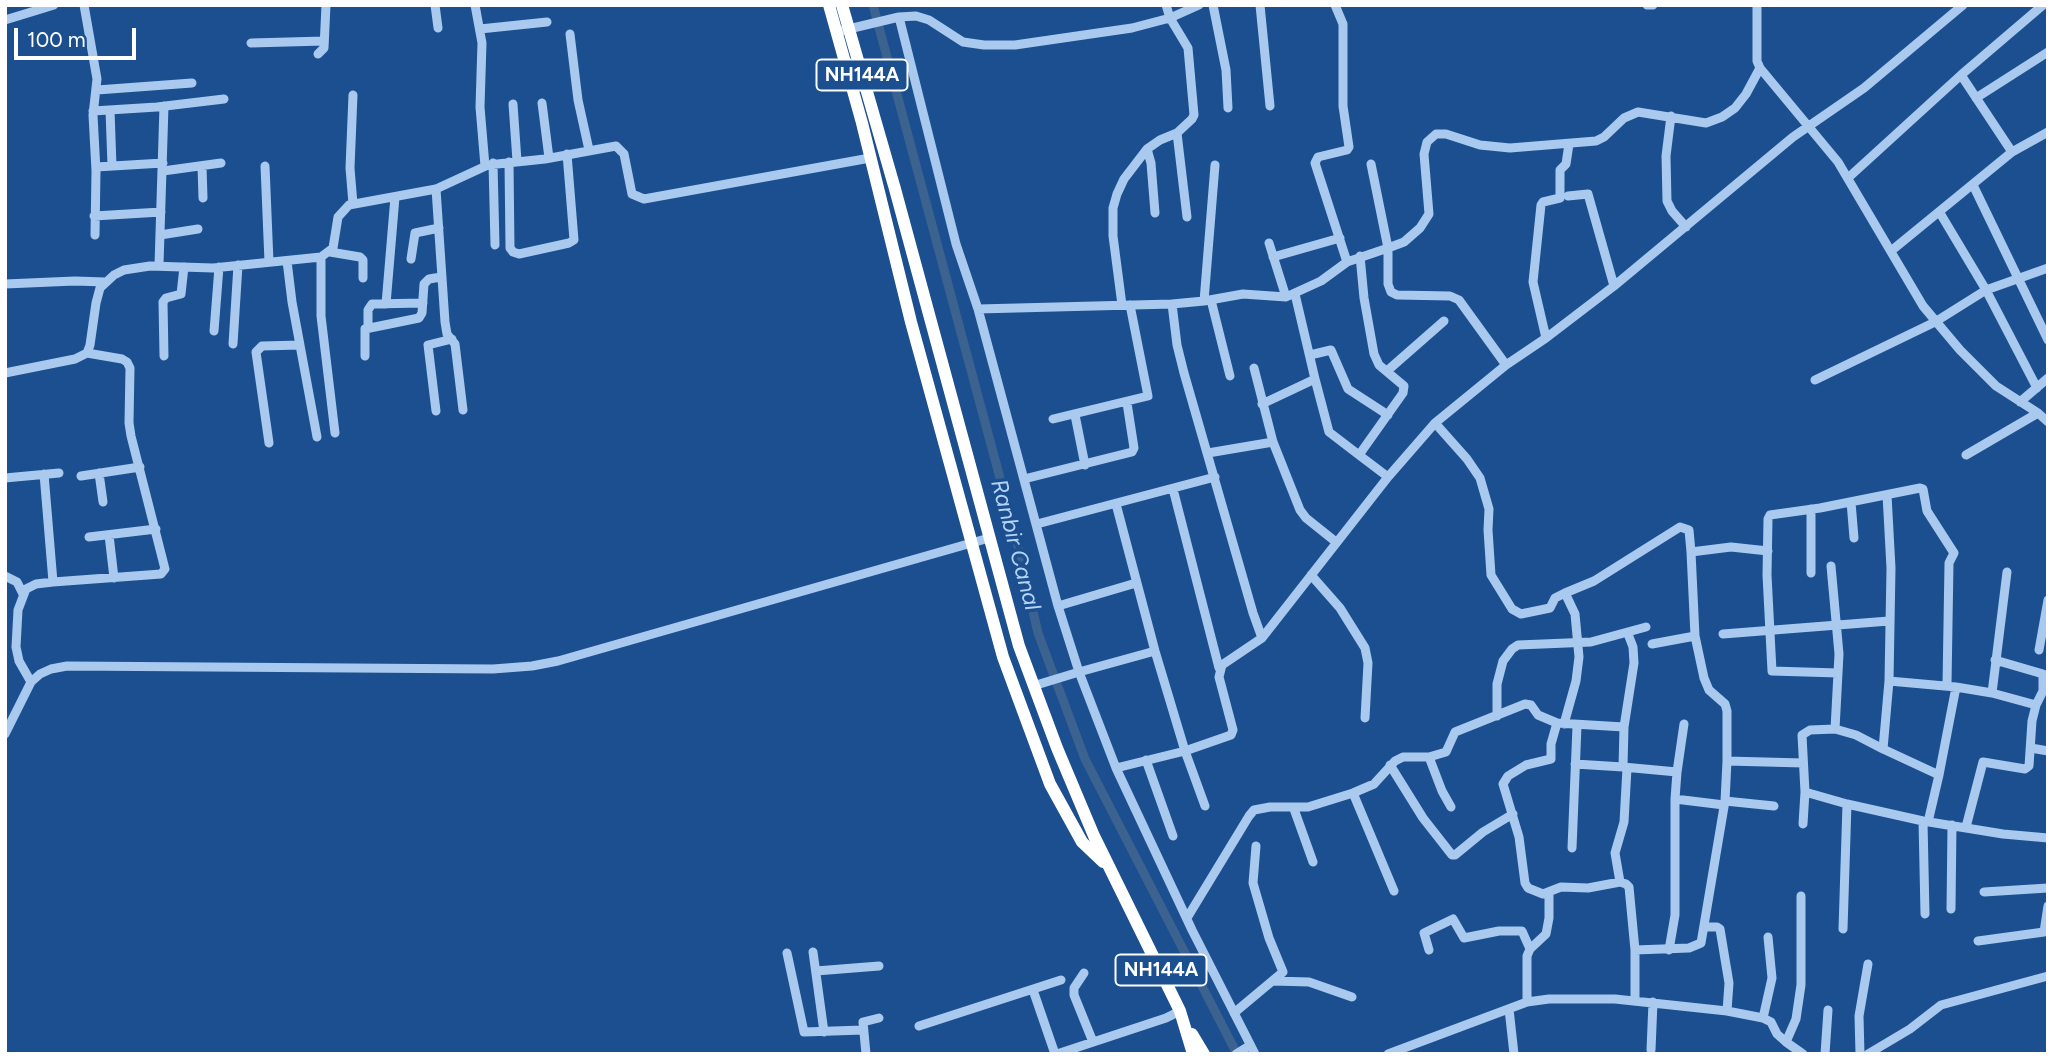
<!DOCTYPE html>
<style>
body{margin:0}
#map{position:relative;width:2053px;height:1059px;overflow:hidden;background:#1b4f8f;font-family:Figtree,sans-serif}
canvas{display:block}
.frame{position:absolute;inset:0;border:7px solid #fff;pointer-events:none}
.scale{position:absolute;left:14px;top:28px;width:122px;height:32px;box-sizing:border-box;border:4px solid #fff;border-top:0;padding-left:9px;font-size:21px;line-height:24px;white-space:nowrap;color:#fff;-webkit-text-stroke:5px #1b4f8f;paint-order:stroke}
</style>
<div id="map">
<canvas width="2053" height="1059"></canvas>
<div class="frame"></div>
<div class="scale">100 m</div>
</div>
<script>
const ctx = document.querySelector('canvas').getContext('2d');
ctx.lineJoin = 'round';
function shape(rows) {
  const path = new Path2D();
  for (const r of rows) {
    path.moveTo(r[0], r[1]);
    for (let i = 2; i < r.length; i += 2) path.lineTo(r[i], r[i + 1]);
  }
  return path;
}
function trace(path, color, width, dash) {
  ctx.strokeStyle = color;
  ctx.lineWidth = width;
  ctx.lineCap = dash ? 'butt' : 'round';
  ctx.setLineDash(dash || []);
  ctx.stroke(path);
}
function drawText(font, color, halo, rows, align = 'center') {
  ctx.font = font + ' Figtree,sans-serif';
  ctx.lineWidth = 7;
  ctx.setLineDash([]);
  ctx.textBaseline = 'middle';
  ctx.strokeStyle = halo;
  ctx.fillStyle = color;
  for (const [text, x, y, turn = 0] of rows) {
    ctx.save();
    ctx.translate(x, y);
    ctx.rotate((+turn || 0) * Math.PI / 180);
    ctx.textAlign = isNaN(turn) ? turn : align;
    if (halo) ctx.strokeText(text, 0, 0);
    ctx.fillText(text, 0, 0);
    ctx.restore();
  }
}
const canal = shape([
 [873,5,1015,534,1038,633,1085,759,1237,1054]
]);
const minor = shape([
 [84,5,97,79,93,115,96,171,95,235],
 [435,5,438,28],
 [475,5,482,43,480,107,485,166],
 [1213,5,1226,70,1228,108],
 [1260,5,1270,106],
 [1335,5,1343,24,1343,106,1349,147,1347,150,1318,157,1315,163,1347,262],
 [1647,5,1653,5],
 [1757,5,1757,61,1760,68,1838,162,1923,306,1960,350,1996,386,2038,413,2048,422],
 [899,17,956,244,978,309,1058,606,1079,672,1155,651],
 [5,20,54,5],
 [480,29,547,22],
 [836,32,899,17,916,16,929,20,963,42,984,45,1015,45,1132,28,1170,18,1199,5],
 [570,34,578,100,589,150],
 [251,43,324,41],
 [318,54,324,48,326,5],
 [1961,75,2012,152],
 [97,90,192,83],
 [1976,98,2048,52],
 [542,103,549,158],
 [513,104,517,161],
 [110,110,112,166],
 [93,111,157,107,224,99],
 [1671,116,1666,156,1667,201,1672,211,1686,227],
 [1177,133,1187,217],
 [1147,149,1151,163,1155,213],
 [509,162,510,248,513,252,519,254,569,243,574,240,567,154],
 [493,163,495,245],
 [1371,164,1388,248,1404,242,1420,228,1429,214,1424,154,1427,142,1436,134,1446,134,1480,145,1510,148,1596,141,1604,137,1624,118,1638,112,1706,123,1722,117,1735,108,1746,94,1760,68],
 [202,166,203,198],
 [265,166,269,262],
 [96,167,163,163],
 [163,171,221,163],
 [1848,178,1961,75,2043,5],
 [1973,185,2048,340],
 [436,189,445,322,447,334,455,344,463,410],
 [1568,196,1588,194,1614,286],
 [353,204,350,168,353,95],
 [1940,213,1986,290,2037,388],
 [94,216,161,212],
 [160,235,198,229],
 [1269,243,1286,297],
 [1891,251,2012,152,2048,132],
 [330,252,360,257,363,260,363,278],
 [1360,256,1364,298,1374,354,1379,365,1404,386,1403,393,1359,455,1388,477],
 [321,257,321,316,335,433],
 [1273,257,1340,238],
 [411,259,415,233,439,228],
 [287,261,292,302,317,437],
 [159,265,164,106],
 [5,284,75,281,105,282],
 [1211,300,1230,376],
 [1204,301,1215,165],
 [386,304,395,197],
 [1172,304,1177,345,1184,373,1253,613,1262,638],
 [1122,305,1113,236,1113,208,1117,194,1124,179,1147,149,1160,140,1177,133,1192,119,1194,115,1188,48,1170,18,1166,5],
 [978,309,1172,304,1204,301,1243,294,1286,297,1321,281,1347,262,1388,248,1388,284,1391,292,1397,295,1450,296,1459,300,1506,365],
 [368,328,368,310,372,304,423,303],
 [214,331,219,267],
 [1546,338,1614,286,1793,137,1864,88,1963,5],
 [233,344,238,265],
 [1310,355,1331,350,1348,389,1388,415],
 [164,356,163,302,166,298,181,294,184,267],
 [365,356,365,329,419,318,422,313,424,284,429,279,441,277],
 [1254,368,1273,442,1300,510,1306,518,1336,542],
 [1387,371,1444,321],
 [5,373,75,359,87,353,90,345,96,303,100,288,114,275,124,270,150,266,213,268,321,257,333,248,338,217,349,205,436,189,488,165,545,159,616,146,624,154,632,194,644,199,870,158],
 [1315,379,1329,432,1359,455],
 [1815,380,1935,322,1986,290,2048,268],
 [2020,402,2048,378],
 [1262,404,1315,379,1295,294],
 [436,411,428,345,452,339],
 [1075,415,1085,465],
 [1053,419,1148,396,1130,305],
 [1435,423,1467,459,1480,478,1489,509,1488,530,1491,575,1512,609,1521,614,1550,608,1555,598,1565,593],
 [269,443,256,352,262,346,300,345],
 [1208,453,1273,442],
 [1966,455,2038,413],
 [99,473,103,502],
 [44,474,53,582],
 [81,476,140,467],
 [5,478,59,473],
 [1024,479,1132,452,1134,448,1127,403],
 [1173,489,1219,668],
 [1887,495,1891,568,1889,681,1883,749,1939,775,1928,822],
 [1851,502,1854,538],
 [1116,504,1155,651,1185,751,1205,806],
 [1037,524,1215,477],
 [109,535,114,578],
 [89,537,156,529],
 [1831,566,1839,654,1838,673],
 [1811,573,1811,509],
 [1311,575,1340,608,1365,648,1368,663,1365,718],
 [5,576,17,582,23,594],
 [1058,606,1136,583],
 [1628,634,1633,647,1634,663,1624,727,1623,767,1677,772,1675,799,1724,805],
 [1723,634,1889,621],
 [1652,644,1695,636],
 [2039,650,2048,600],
 [1889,681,1956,687,1992,693,2036,705,2043,691,2043,674,1995,660],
 [31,682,19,661,16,647,18,610,26,589,36,584,53,582,161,574,165,569,131,436,129,423,130,368,127,362,122,359,87,353],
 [1033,686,1079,672,1116,768,1185,751,1231,735,1233,730,1219,677,1222,665,1262,638,1388,477,1435,423,1506,365,1546,338,1533,282,1541,205,1543,202,1560,198,1560,170,1566,164,1569,144],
 [1992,693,2007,572],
 [1497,716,1497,684,1503,661,1512,649,1518,645,1591,642,1646,627],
 [1557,723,1551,744,1551,759,1526,765,1508,776,1503,784,1519,837,1525,883,1528,888,1543,894,1561,887,1588,888,1620,882,1626,884,1629,887,1635,950],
 [1564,724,1576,681,1579,657,1575,614,1565,593,1594,581,1680,527,1689,530,1691,552],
 [5,734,31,682,40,674,51,669,67,666,493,669,532,666,558,661,989,538],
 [2031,748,2048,751],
 [1883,749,1856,735,1835,729,1838,673,1772,671,1767,575,1768,519,1770,515,1820,508,1920,488,1923,489,1927,511,1954,553,1949,563,1947,685],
 [1429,757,1442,791,1451,807],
 [1146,760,1173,836],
 [1727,761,1803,763],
 [1575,764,1623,767],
 [1390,765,1423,818,1452,855,1455,855,1483,832,1513,814],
 [1116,768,1192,930,1255,1054],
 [1677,772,1684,724],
 [1939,775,1956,687],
 [1805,792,1847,804,1923,821,2003,834,2048,838],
 [1353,793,1394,891],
 [1725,801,1727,761,1727,711,1725,704,1709,690,1704,678,1695,636,1691,552,1731,547,1768,551],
 [1294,809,1313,862],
 [1923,821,1925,914],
 [1803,824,1805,792,1802,735,1810,730,1835,729],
 [1966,827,1983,762,2025,769,2029,766,2032,721,2036,705],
 [1572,848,1577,726],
 [1620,882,1615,853,1624,822,1627,768],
 [1984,892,2048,888],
 [1951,909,1952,825],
 [1187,918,1249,816,1254,810,1270,807,1308,807,1353,793,1374,784,1395,761,1403,757,1429,757,1446,752,1455,732,1525,704,1531,705,1538,715,1557,723,1624,727],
 [1705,927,1717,927,1720,929,1729,983,1727,1011],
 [1843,929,1847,804],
 [1978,941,2044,932,2048,906],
 [1429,950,1424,933,1453,919,1464,938,1499,931,1522,931,1530,949],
 [1669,950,1675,915,1675,799],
 [813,952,824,1032],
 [787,953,804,1032,863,1030],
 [816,971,879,966],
 [1084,973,1074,988,1074,995,1093,1042],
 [1274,981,1309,982,1352,997],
 [1033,990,1055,1054],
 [1635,1000,1635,950,1689,948,1701,943,1725,801,1774,806],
 [1527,1002,1527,956,1530,949,1546,934,1549,918,1549,894],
 [1509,1009,1514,1054],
 [1234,1013,1283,972,1269,938,1253,883,1256,846],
 [1763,1018,1772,978,1768,937],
 [919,1026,1061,980],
 [1786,1042,1796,1019,1801,985,1801,896],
 [1651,1050,1653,1002],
 [866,1054,863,1022,879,1018],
 [1057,1054,1166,1018,1180,1011],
 [1236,1054,1249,1046],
 [1388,1054,1527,1002,1549,999,1615,999,1727,1011,1763,1018,1771,1022,1777,1034,1786,1042,1803,1054],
 [1825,1054,1828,1010],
 [1860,1054,1859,1016,1868,964],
 [1868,1054,1910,1029,1941,1005,2048,976]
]);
const highway = shape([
 [829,5,862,123,911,322,1003,657,1050,784,1082,842,1103,862],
 [842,5,895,189,1019,646,1057,748,1094,836,1180,1011,1193,1054],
 [1192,1034,1204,1054]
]);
const shields = [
 [862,75,91],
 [1161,970,91]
];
const shieldNames = [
 ["NH144A",862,75],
 ["NH144A",1161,970]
];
const waterNames = [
 ["Ranbir Canal",1015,545,75]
];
trace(canal, '#3c6290', 9);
trace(minor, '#a9c9ee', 9);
trace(highway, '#fff', 12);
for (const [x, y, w] of shields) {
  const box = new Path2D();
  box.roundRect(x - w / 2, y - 15.5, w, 31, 5);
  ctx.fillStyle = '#1b4f8f';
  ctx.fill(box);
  trace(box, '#fff', 2);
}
drawText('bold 19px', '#fff', null, shieldNames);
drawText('italic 23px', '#b5d3f5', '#1b4f8f', waterNames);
</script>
